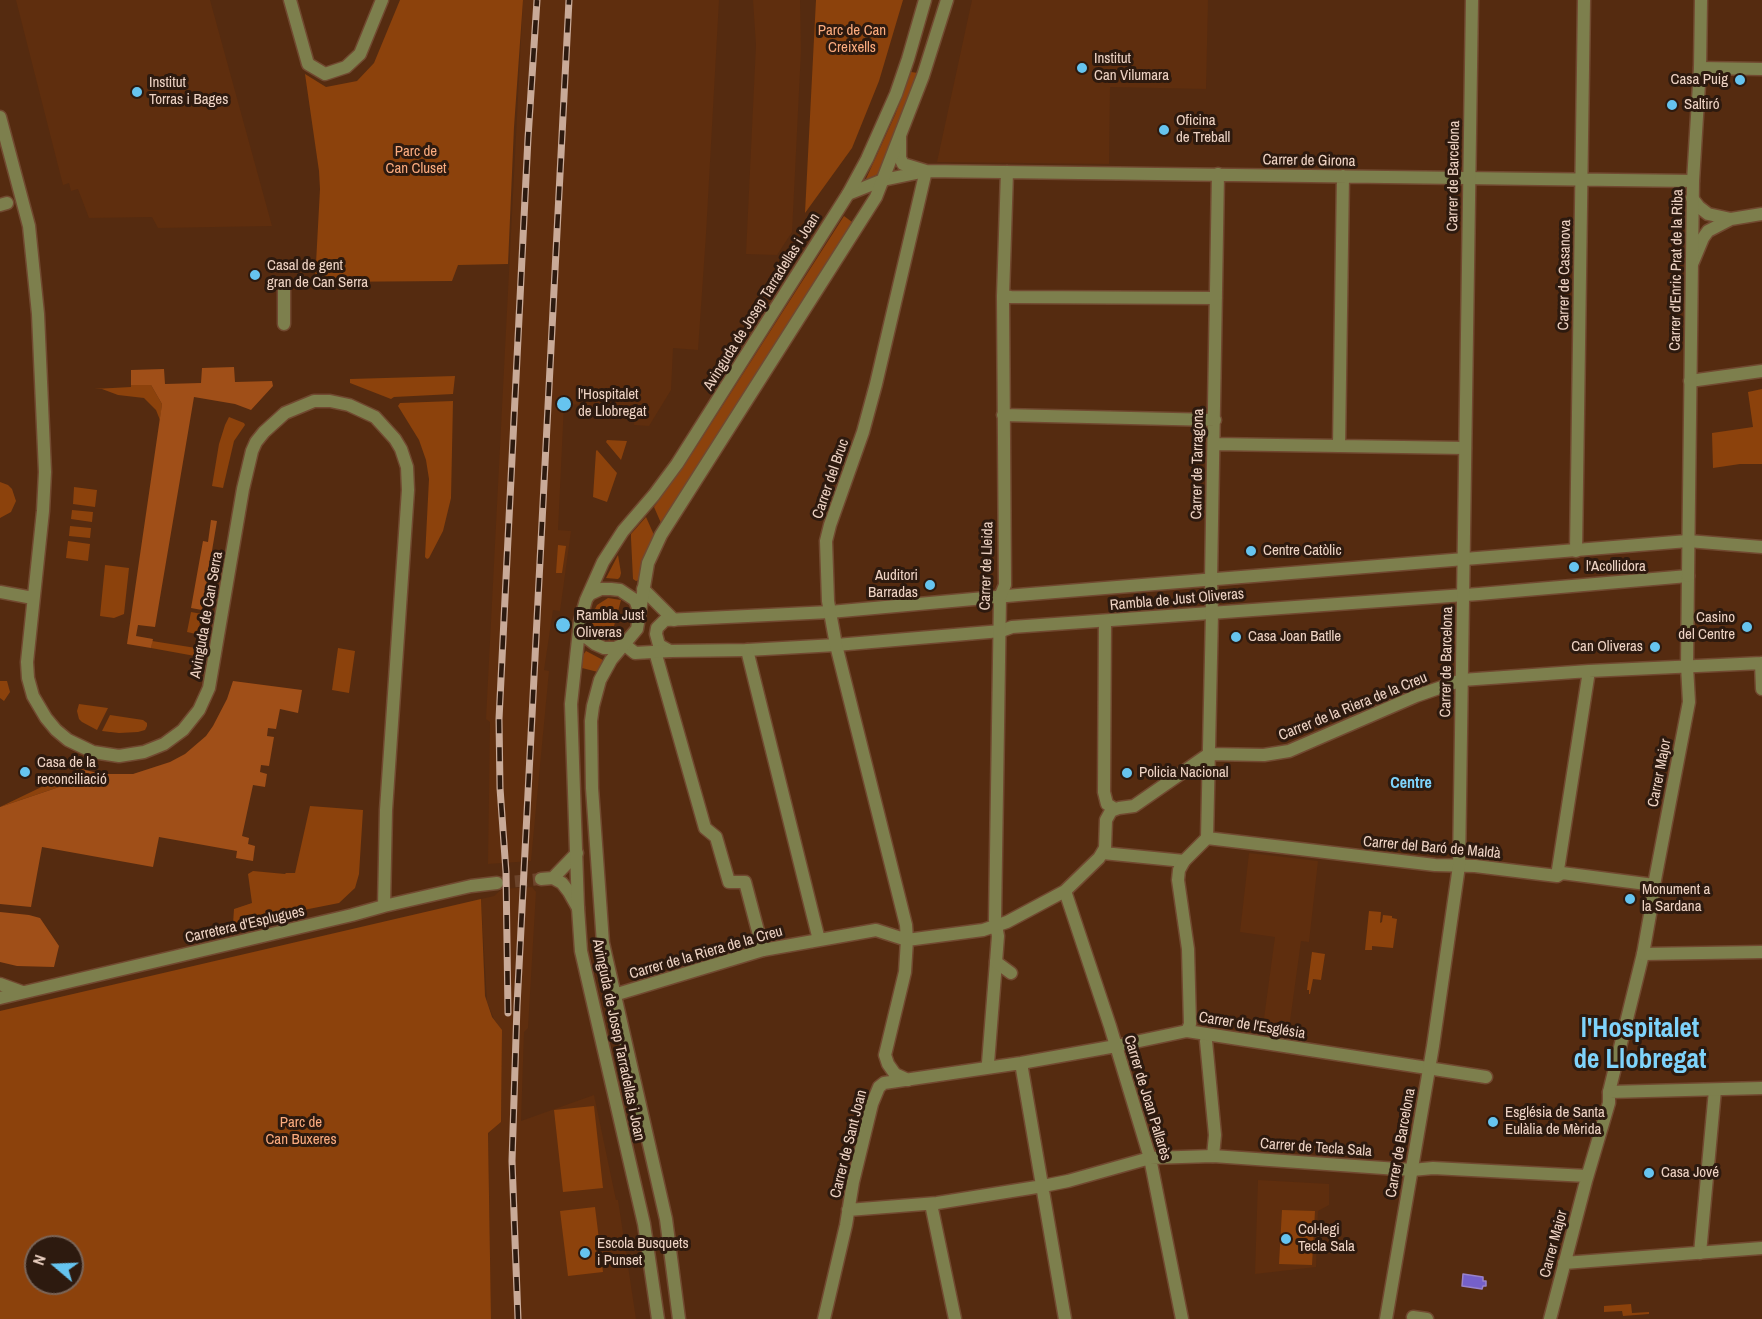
<!DOCTYPE html>
<meta charset="utf-8">
<style>
body{margin:0}
#map{position:relative;width:1762px;height:1319px;overflow:hidden;background:#552b10;font-family:"Archivo Narrow",sans-serif}
canvas{display:block}
.north{position:absolute;left:24px;top:1235px;width:60px;height:60px;box-sizing:border-box;background:#2d1a0f;border:2px solid #7a6457;border-radius:50%;rotate:289deg;font-size:16px;font-weight:700;line-height:24px;text-align:center;color:#eed3c4}
.north::after{content:'';display:block;margin:auto;width:21px;height:27px;background:#66c4ef;clip-path:polygon(50% 0,100% 100%,50% 72%,0 100%)}
</style>
<div id="map">
<canvas width="1762" height="1319"></canvas>
<div class="north">N</div>
</div>
<script>
const ctx = document.querySelector('canvas').getContext('2d');
ctx.lineJoin = 'round';
function fillPath(path, color) {
  ctx.fillStyle = color;
  ctx.fill(path, 'evenodd');
}
function shape(rows) {
  const path = new Path2D();
  for (const r of rows) {
    path.moveTo(r[0], r[1]);
    for (let i = 2; i < r.length; i += 2) path.lineTo(r[i], r[i + 1]);
  }
  return path;
}
function trace(path, color, width, dash) {
  ctx.strokeStyle = color;
  ctx.lineWidth = width;
  ctx.lineCap = dash ? 'butt' : 'round';
  ctx.setLineDash(dash || []);
  ctx.stroke(path);
}
function drawText(font, color, halo, rows, align = 'center') {
  ctx.font = font + ' "Archivo Narrow",sans-serif';
  ctx.lineWidth = 6;
  ctx.setLineDash([]);
  ctx.textBaseline = 'middle';
  ctx.strokeStyle = halo;
  ctx.fillStyle = color;
  for (const [text, x, y, turn = 0] of rows) {
    ctx.save();
    ctx.translate(x, y);
    ctx.rotate((+turn || 0) * Math.PI / 180);
    ctx.textAlign = isNaN(turn) ? turn : align;
    if (halo) ctx.strokeText(text, 0, 0);
    ctx.fillText(text, 0, 0);
    ctx.restore();
  }
}
const built = shape([
 [16,0,210,0,272,226,158,228,152,217,89,218,78,189,71,191,69,183,63,185],
 [523,0,719,0,706,234,698,350,673,348,671,390,649,426,634,425,635,407,564,404,558,530,571,531,560,611,553,610,544,670,549,671,531,861,488,864,490,722,486,719],
 [753,0,800,0,801,51,792,232,777,255,746,254,756,45],
 [972,0,1208,0,1206,89,1110,87,1109,164,937,162],
 [1249,853,1318,861,1309,942,1301,941,1288,1036,1262,1033,1275,937,1240,932],
 [532,887,536,892,528,1028,524,1032,521,1121,594,1095,616,1200,618,1200,636,1319,491,1319,488,1133,501,1122,502,1031,494,1019,487,1002,481,899,494,896,502,889],
 [1258,1180,1329,1184,1329,1205,1318,1211,1316,1267,1255,1274]
]);
const green = shape([
 [400,0,523,0,514,127,508,264,458,265,452,281,315,282,320,189,319,171,305,74,326,87,357,81,374,63],
 [816,0,903,0,879,81,852,148,805,213],
 [911,72,918,73,906,109,881,171,878,174,865,181,895,115],
 [844,216,852,222,661,523,654,507,691,455],
 [455,376,453,394,394,397,391,399,350,383,350,379],
 [131,385,151,385,162,404,160,420,156,410,144,398,118,395,102,389,94,389,131,387],
 [1762,389,1762,464,1740,464,1713,468,1712,433,1753,427,1748,392],
 [453,401,451,498,443,531,429,558,427,559,425,557,429,479,426,460,419,440,398,406,400,403],
 [229,417,244,423,245,425,234,441,223,488,212,486,219,444,225,425],
 [607,440,627,441,621,460,606,442],
 [597,450,617,473,607,502,593,497,596,451],
 [0,482,8,485,12,489,16,501,11,512,0,518],
 [74,487,97,490,95,507,73,504],
 [72,510,93,512,92,522,71,519],
 [646,517,654,535,645,555,639,580,636,581,633,579,631,538,631,534],
 [70,526,91,528,90,538,69,536],
 [68,541,90,544,88,561,66,558],
 [558,545,566,546,562,573,556,573],
 [618,555,621,573,620,577,618,579,606,578],
 [105,565,129,568,124,614,114,618,100,616],
 [608,598,621,600,610,641,598,635,593,630,591,617,597,605],
 [191,612,202,614,198,632,196,634,187,632],
 [152,641,196,648,195,656,151,648],
 [338,648,355,651,349,693,332,690],
 [586,651,603,660,598,672,582,668,583,655],
 [0,681,7,681,10,692,4,701,0,698],
 [79,704,108,708,97,730,82,722,79,719,77,711],
 [110,715,143,720,147,723,147,726,145,730,138,732,119,733,102,731],
 [58,779,62,786,0,807],
 [310,806,363,810,359,874,355,888,339,903,233,924,234,909,252,903,248,874,253,871,285,874,286,873,295,873],
 [481,899,485,996,492,1017,502,1030,501,1122,488,1133,491,1319,0,1319,0,1011],
 [36,1247,72,1247,72,1283,36,1283],
 [1369,911,1381,912,1380,923,1382,922,1383,915,1392,916,1392,918,1397,919,1393,948,1372,946,1372,950,1365,950],
 [1312,952,1325,954,1321,980,1313,979,1310,994,1309,994,1309,990,1307,990],
 [594,1106,603,1188,563,1192,554,1110],
 [595,1207,603,1272,568,1276,560,1211],
 [1282,1210,1315,1211,1312,1265,1279,1264],
 [1631,1304,1632,1313,1649,1312,1649,1314,1623,1316,1622,1311,1604,1312,1604,1306]
]);
const forest = shape([
 [234,367,235,382,272,381,273,386,251,410,235,404,194,397,155,627,138,625,136,636,153,639,151,648,127,644,162,404,151,385,131,385,131,370,164,369,165,384,201,383,202,368],
 [211,520,217,521,202,610,191,608,203,541,208,542],
 [233,681,302,690,298,713,280,709,276,729,268,728,267,736,274,737,269,766,261,765,260,772,267,774,265,787,253,785,242,836,249,838,248,844,255,846,253,861,236,858,237,851,159,837,153,867,42,847,31,907,0,904,0,807,62,786,72,787,77,782,78,775,76,771,68,767,68,766,102,774,133,774,170,762,185,754,206,736,213,726,227,699],
 [0,912,29,915,40,918,59,946,54,967,17,966,0,962]
]);
const water = shape([
 [1463,1274,1483,1277,1483,1281,1486,1281,1486,1286,1483,1286,1482,1289,1462,1286,1463,1274]
]);
const minorTunnel = shape([
 [497,883,541,879]
]);
const pedestrian = shape([
 [0,205,7,203],
 [1688,576,1479,594,1012,627,1001,631,836,645,747,650,670,651,659,645,656,634,657,628,665,620,830,612,1018,595,1688,541],
 [656,655,705,828,716,837,729,882,745,882,763,950],
 [1103,853,1184,861],
 [1206,1041,1215,1135,1213,1156],
 [988,1063,996,962],
 [1609,1092,1643,954],
 [1700,1253,1715,1090],
 [1413,1317,1427,1319]
]);
const minor = shape([
 [290,0,308,64,325,74,346,67,360,54,382,0],
 [1700,68,1762,69],
 [0,117,29,226,38,314,45,472,43,511,27,662,28,678,33,696,46,718,56,730,68,740,93,752,119,756,144,752,164,744,183,730,199,710,209,688,243,489,252,451,256,442,264,432,285,413,314,401,330,401,349,405,375,417,395,439,401,449,407,467,408,490,386,810,384,906],
 [900,137,900,158,903,164,926,171,924,179,876,384,863,432,830,525,826,541,828,601,836,645,906,925,907,940,905,972,885,1055,888,1064,895,1074,908,1080],
 [1007,172,1003,296,1005,585,1000,597,995,920,998,936,996,962,1011,973],
 [848,194,883,180,926,171,1693,181],
 [1692,198,1699,207,1708,214,1731,219],
 [1693,262,1703,238,1708,231,1731,219,1762,214],
 [1003,296,1011,297,1216,298],
 [284,324,284,289],
 [1690,381,1762,371],
 [1003,415,1215,420],
 [1214,444,1465,448],
 [1339,446,1343,176],
 [1688,541,1762,547],
 [1576,551,1584,0],
 [1688,576,1687,666,1689,702,1654,885,1651,909,1643,954,1762,952],
 [643,589,674,620],
 [0,592,33,598],
 [1105,621,1104,792,1107,804,1115,809],
 [624,644,635,653,670,651],
 [747,650,819,940],
 [1761,663,1762,689],
 [1209,754,1264,755,1289,751,1416,696,1462,680,1589,671,1762,663],
 [1207,838,1435,865,1475,866,1557,876,1562,873,1654,885],
 [1557,876,1589,671],
 [553,878,577,853],
 [541,879,553,878,562,883,569,892,578,908],
 [1065,891,1110,1026,1150,1158,1182,1319],
 [0,984,22,992],
 [614,995,763,950,876,930,907,940,983,930,1007,922,1065,891,1099,858,1105,848,1106,820,1111,811,1119,808,1134,806,1209,754],
 [0,998,352,915,384,906,471,886,497,883],
 [1187,1031,1190,1024,1188,949,1178,880,1179,870,1184,861,1207,838,1212,613,1211,580,1218,174],
 [1021,1063,1065,1319],
 [931,1204,955,1319],
 [848,1210,937,1203,1043,1186,1068,1181,1150,1158,1213,1156,1412,1170,1433,1168,1587,1176],
 [1564,1263,1762,1248],
 [824,1319,846,1225,853,1182,872,1104,879,1087,884,1083,1021,1063,1116,1046,1187,1031,1486,1077],
 [1550,1319,1586,1181,1609,1103,1609,1092,1762,1088]
]);
const tertiary = shape([
 [1688,576,1693,181,1700,68,1701,0],
 [587,598,590,594,601,589,611,589,620,590,635,600,639,610],
 [580,624,587,638,595,644,604,648,615,648,624,644],
 [658,1319,644,1224,581,951,578,908,571,704,580,621,586,600,603,562,623,531,654,495,677,464,848,194,867,159,896,94,908,59,925,0],
 [679,1319,666,1219,603,943,592,788,591,721,593,706,600,680,611,660,637,629,648,563,661,535,876,197,923,76,947,0],
 [1386,1319,1433,1046,1459,866,1472,0]
]);
const rail = shape([
 [508,1013,506,872,500,788,499,719,528,138,537,0],
 [518,1319,512,1161,517,1006,569,0]
]);
const markers = [
 [1082,68,6,"#66c4ef"],
 [1740,80,6,"#66c4ef"],
 [137,92,6,"#66c4ef"],
 [1672,105,6,"#66c4ef"],
 [1164,130,6,"#66c4ef"],
 [255,275,6,"#66c4ef"],
 [564,404,8,"#66c4ef"],
 [1251,551,6,"#66c4ef"],
 [1574,567,6,"#66c4ef"],
 [930,585,6,"#66c4ef"],
 [563,625,8,"#66c4ef"],
 [1747,627,6,"#66c4ef"],
 [1236,637,6,"#66c4ef"],
 [1655,647,6,"#66c4ef"],
 [25,772,6,"#66c4ef"],
 [1127,773,6,"#66c4ef"],
 [1630,899,6,"#66c4ef"],
 [1493,1122,6,"#66c4ef"],
 [1649,1173,6,"#66c4ef"],
 [1286,1239,6,"#66c4ef"],
 [585,1253,6,"#66c4ef"]
];
const parkNames = [
 ["Parc de Can",852,31],
 ["Creixells",852,48],
 ["Parc de",416,152],
 ["Can Cluset",416,169],
 ["Parc de",301,1123],
 ["Can Buxeres",301,1140]
];
const poiNames = [
 ["Institut",1094,59],
 ["Can Vilumara",1094,76],
 ["Casa Puig",1728,80,"right"],
 ["Institut",149,83],
 ["Torras i Bages",149,100],
 ["Saltiró",1684,105],
 ["Oficina",1176,121],
 ["de Treball",1176,138],
 ["Casal de gent",267,266],
 ["gran de Can Serra",267,283],
 ["l'Hospitalet",578,395],
 ["de Llobregat",578,412],
 ["Centre Catòlic",1263,551],
 ["l'Acollidora",1586,567],
 ["Auditori",918,576,"right"],
 ["Barradas",918,593,"right"],
 ["Rambla Just",576,616],
 ["Oliveras",576,633],
 ["Casino",1735,618,"right"],
 ["del Centre",1735,635,"right"],
 ["Casa Joan Batlle",1248,637],
 ["Can Oliveras",1643,647,"right"],
 ["Casa de la",37,763],
 ["reconciliació",37,780],
 ["Policia Nacional",1139,773],
 ["Monument a",1642,890],
 ["la Sardana",1642,907],
 ["Església de Santa",1505,1113],
 ["Eulàlia de Mèrida",1505,1130],
 ["Casa Jové",1661,1173],
 ["Col·legi",1298,1230],
 ["Tecla Sala",1298,1247],
 ["Escola Busquets",597,1244],
 ["i Punset",597,1261]
];
const streetNames = [
 ["Carrer de Girona",1309,161,1],
 ["Carrer de Barcelona",1454,176,-89],
 ["Carrer d'Enric Prat de la Riba",1677,270,-89],
 ["Carrer de Casanova",1565,275,-89],
 ["Avinguda de Josep Tarradellas i Joan",762,302,-58],
 ["Carrer de Tarragona",1198,464,-89],
 ["Carrer del Bruc",831,479,-71],
 ["Carrer de Lleida",987,566,-88],
 ["Rambla de Just Oliveras",1177,600,-5],
 ["Avinguda de Can Serra",207,615,-80],
 ["Carrer de Barcelona",1447,662,-89],
 ["Carrer de la Riera de la Creu",1353,707,-22],
 ["Carrer Major",1660,773,-79],
 ["Carrer del Baró de Maldà",1432,848,5],
 ["Carretera d'Esplugues",245,925,-13],
 ["Carrer de la Riera de la Creu",706,953,-16],
 ["Carrer de l'Església",1252,1026,9],
 ["Avinguda de Josep Tarradellas i Joan",618,1040,78],
 ["Carrer de Joan Pallarès",1147,1098,73],
 ["Carrer de Barcelona",1401,1143,-80],
 ["Carrer de Sant Joan",849,1144,-76],
 ["Carrer de Tecla Sala",1316,1148,4],
 ["Carrer Major",1554,1244,-75]
];
const neighbourhoodNames = [
 ["Centre",1411,784]
];
const townNames = [
 ["l'Hospitalet",1640,1030],
 ["de Llobregat",1640,1061]
];
fillPath(built, '#5f2e0e');
fillPath(green, '#8c420c');
fillPath(forest, '#a04f18');
fillPath(water, '#7560c9');
trace(water, '#9982c8', 1.5);
trace(minorTunnel, '#6c442b', 12, [12, 6]);
trace(pedestrian, '#714930', 15);
trace(minor, '#714930', 15);
trace(tertiary, '#714930', 15);
trace(pedestrian, '#7d7f4d', 12);
trace(minor, '#7d7f4d', 12);
trace(tertiary, '#7d7f4d', 12);
trace(rail, '#c9aa98', 7);
trace(rail, '#2d1a0f', 4.5, [14]);
for (const [x, y, r, color] of markers) {
  const dot = new Path2D();
  dot.arc(x, y, r, 0, 2 * Math.PI);
  ctx.fillStyle = color;
  ctx.fill(dot);
  trace(dot, '#2d1a0f', 2);
}
drawText('15px', '#fcac7f', '#2d1a0f', parkNames);
drawText('15px', '#eed3c4', '#2d1a0f', poiNames, 'left');
drawText('15px', '#eed3c4', '#2d1a0f', streetNames);
drawText('bold 16px', '#7ed3fb', '#2d1a0f', neighbourhoodNames);
drawText('bold 27px', '#7ed3fb', '#2d1a0f', townNames);
</script>
